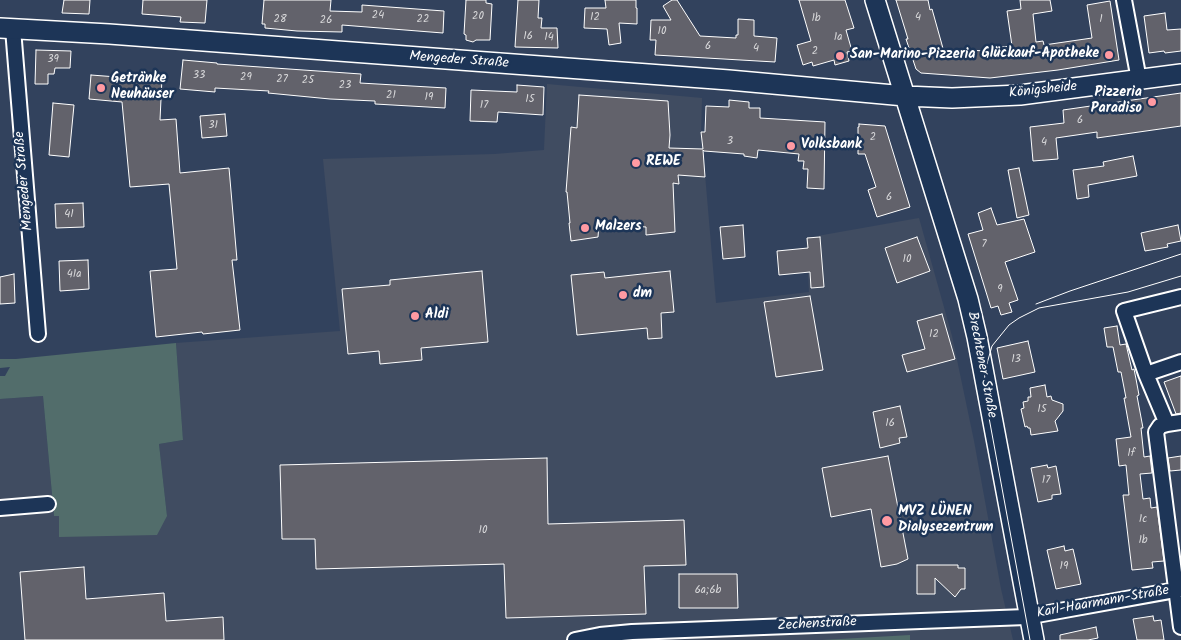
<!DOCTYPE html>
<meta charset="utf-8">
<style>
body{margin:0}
canvas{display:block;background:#32425d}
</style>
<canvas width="1181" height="640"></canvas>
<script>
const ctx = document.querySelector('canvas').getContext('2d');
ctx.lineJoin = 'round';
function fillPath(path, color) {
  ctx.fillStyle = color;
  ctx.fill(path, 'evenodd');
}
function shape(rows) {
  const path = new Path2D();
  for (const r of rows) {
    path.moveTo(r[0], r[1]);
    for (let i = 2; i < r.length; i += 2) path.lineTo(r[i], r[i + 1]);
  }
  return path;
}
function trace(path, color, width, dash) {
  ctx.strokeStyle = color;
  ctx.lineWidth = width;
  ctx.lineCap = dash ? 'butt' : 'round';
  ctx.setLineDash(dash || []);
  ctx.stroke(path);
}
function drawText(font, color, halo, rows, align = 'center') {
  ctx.font = font + ' Kalam,sans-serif';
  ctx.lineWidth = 5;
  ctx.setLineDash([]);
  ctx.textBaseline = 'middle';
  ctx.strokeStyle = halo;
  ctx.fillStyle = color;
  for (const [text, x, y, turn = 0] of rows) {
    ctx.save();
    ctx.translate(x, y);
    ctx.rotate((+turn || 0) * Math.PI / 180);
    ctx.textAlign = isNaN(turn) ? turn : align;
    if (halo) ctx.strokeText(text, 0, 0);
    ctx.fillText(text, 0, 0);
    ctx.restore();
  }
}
const built = shape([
 [547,84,702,98,701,132,703,151,716,303,809,292,806,238,919,218,952,336,974,441,1001,589,1013,640,0,640,0,399,43,396,54,516,167,516,159,444,183,440,176,343,340,331,323,159,495,154,544,150]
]);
const green = shape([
 [176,343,183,440,159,444,167,516,157,535,59,537,59,516,54,516,43,396,0,399,0,376,5,376,10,367,0,368,0,359,16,359],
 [910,635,910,640,822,640]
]);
const building = shape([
 [64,0,90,0,89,14,62,13,64,0],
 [143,0,207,0,205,23,180,22,181,17,142,14,143,0],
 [264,0,331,0,330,11,362,12,362,5,444,11,443,33,342,25,342,32,297,31,265,28,265,24,262,24,264,0],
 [466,0,486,0,486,3,492,4,490,40,476,40,473,42,466,40,466,35,464,34,466,0],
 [518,0,539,0,538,18,542,18,541,28,557,28,558,48,515,47,518,0],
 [605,0,636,0,636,8,637,8,637,24,619,23,621,43,609,45,607,29,584,28,585,8,606,8,605,0],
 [672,0,677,0,700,36,736,38,736,35,738,35,738,19,754,20,754,36,777,38,775,62,655,55,656,40,650,40,651,20,671,20,663,6,672,0],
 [799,0,845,0,854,28,846,30,852,51,847,52,849,61,835,65,834,60,813,66,812,62,803,65,797,45,811,41,799,0],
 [896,0,928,0,930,10,932,9,944,52,969,53,969,50,1002,52,1001,47,1012,46,1007,11,1021,9,1020,0,1050,0,1052,11,1033,14,1036,42,1043,41,1044,45,1092,38,1087,5,1110,1,1119,60,1058,70,990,78,921,73,916,69,906,39,908,39,896,0],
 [1165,13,1167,30,1181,29,1181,51,1165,53,1164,51,1149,53,1144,16,1165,13],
 [36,50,71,51,70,68,55,68,54,74,48,74,48,84,35,84,36,50],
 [183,60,217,63,217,64,361,74,360,83,446,88,445,108,375,104,375,101,330,99,268,93,269,91,215,88,215,92,180,89,183,60],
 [91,75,130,78,130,76,162,78,160,120,176,119,180,173,229,168,237,260,232,260,240,330,203,334,202,332,156,337,150,271,177,269,169,184,130,187,122,102,89,99,91,75],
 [517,85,544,87,543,115,498,112,497,122,470,121,471,90,517,92,517,85],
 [1181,93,1181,126,1097,138,1097,132,1056,138,1058,159,1033,161,1030,127,1064,123,1063,110,1181,93],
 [579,95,668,101,670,135,669,148,703,149,701,132,705,132,706,106,729,107,729,100,749,102,749,108,760,108,760,118,825,122,824,189,807,188,808,169,803,169,804,161,798,161,799,154,758,150,757,158,744,156,744,154,704,151,703,150,705,177,678,175,679,184,673,183,675,232,646,235,646,227,599,224,598,237,571,241,569,223,570,223,567,192,566,192,571,127,577,128,579,95],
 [53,103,74,105,69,157,49,155,53,103],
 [225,114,227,136,202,138,200,116,225,114],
 [859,124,885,126,910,207,877,217,868,190,876,187,865,154,858,154,858,127,859,127,859,124],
 [1133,156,1137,176,1088,185,1089,197,1077,199,1073,170,1104,166,1103,162,1133,156],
 [1019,168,1029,215,1017,218,1008,170,1019,168],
 [83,203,84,227,56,228,55,204,83,203],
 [991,208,997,225,1024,219,1035,252,1005,262,1018,300,1009,303,1012,312,1001,315,998,306,991,308,968,234,983,230,978,213,991,208],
 [743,225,745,257,723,259,720,227,743,225],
 [1178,225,1181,241,1167,244,1168,247,1145,251,1141,233,1178,225],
 [820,237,824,287,811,288,810,272,779,275,777,251,808,248,807,238,820,237],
 [917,237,930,271,897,283,885,248,917,237],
 [88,260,89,289,60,291,59,261,88,260],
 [482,271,488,342,421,348,422,360,380,364,379,351,348,354,342,289,390,285,390,280,482,271],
 [670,271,674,312,661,313,662,338,648,339,647,328,577,335,571,275,604,272,605,278,670,271],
 [14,274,15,303,0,304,0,277,14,274],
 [810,296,823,370,776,377,764,302,810,296],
 [942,314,955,359,907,372,902,355,925,349,917,321,942,314],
 [1117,326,1120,345,1126,344,1132,370,1134,369,1136,379,1139,395,1137,396,1143,428,1141,428,1144,457,1150,456,1152,473,1140,474,1143,499,1150,498,1151,508,1157,507,1164,561,1152,562,1153,568,1132,570,1123,495,1129,495,1126,465,1119,466,1116,439,1131,437,1124,398,1126,398,1121,372,1118,372,1113,347,1107,347,1104,328,1117,326],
 [1028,341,1035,372,1003,379,997,348,1028,341],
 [1181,376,1181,413,1176,414,1164,382,1181,376],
 [1045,385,1047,397,1051,396,1052,400,1063,404,1063,411,1056,420,1055,421,1058,431,1031,435,1030,428,1028,428,1027,426,1025,427,1021,409,1024,408,1023,402,1028,401,1028,397,1031,397,1030,388,1045,385],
 [900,406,907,437,899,438,900,443,880,448,873,412,900,406],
 [888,456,908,559,897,564,881,567,871,509,831,517,822,468,888,456],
 [1181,456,1181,470,1170,471,1168,458,1181,456],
 [547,458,548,524,684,520,686,565,644,566,646,614,506,618,504,564,316,569,315,539,282,539,280,465,547,458],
 [1047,465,1048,468,1056,466,1061,494,1052,495,1052,499,1038,502,1031,468,1047,465],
 [1064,546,1065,551,1073,549,1081,584,1056,589,1047,550,1064,546],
 [917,565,958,565,958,568,965,568,965,589,961,589,955,597,935,578,935,594,917,594,917,565],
 [84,567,86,599,164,593,166,621,223,617,224,640,25,640,20,572,84,567],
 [679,574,737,574,738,608,679,608,679,574],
 [1153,616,1154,621,1161,620,1164,640,1137,640,1133,619,1153,616],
 [1096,627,1098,638,1088,640,1060,640,1060,635,1096,627]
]);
const minor = shape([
 [1124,0,1139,80],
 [13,29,38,334],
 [1181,297,1124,311,1146,374,1167,424,1160,426,1156,432,1181,627],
 [1146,374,1181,362],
 [1167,424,1181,422],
 [0,508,48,504],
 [575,640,600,635,632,632,1026,617,1181,589]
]);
const secondary = shape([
 [875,0,968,299,977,337,1034,640],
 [0,28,109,34,729,80,905,96,952,98,1020,95,1181,74]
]);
const tram = shape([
 [1036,304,1070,291,1181,254],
 [1030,640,985,396,984,382,986,367,992,346,1009,325,1019,318,1039,308,1128,292,1181,276]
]);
const markers = [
 [1109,55,5,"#ff9aa2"],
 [840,56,5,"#ff9aa2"],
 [101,88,5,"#ff9aa2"],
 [1152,102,5,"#ff9aa2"],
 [791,146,5,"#ff9aa2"],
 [636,163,5,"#ff9aa2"],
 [585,228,5,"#ff9aa2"],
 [623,295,5,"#ff9aa2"],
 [415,316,5,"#ff9aa2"],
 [887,521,6,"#ff9aa2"]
];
const numberNames = [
 ["24",378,16],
 ["20",478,17],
 ["12",595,18],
 ["4",918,18],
 ["1b",816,19],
 ["28",280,20],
 ["22",423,20],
 ["1",1101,20],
 ["26",326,21],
 ["10",662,32],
 ["16",528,37],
 ["14",549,38],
 ["1a",838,38],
 ["6",708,47],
 ["4",756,49],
 ["2",815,52],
 ["39",53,60],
 ["33",199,76],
 ["29",246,78],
 ["27",282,80],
 ["25",308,81],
 ["23",345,86],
 ["21",391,96],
 ["19",429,98],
 ["15",530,100],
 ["17",484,106],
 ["6",1080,121],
 ["31",213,126],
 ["2",873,138],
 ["3",730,142],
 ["4",1044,143],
 ["6",889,198],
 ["41",69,215],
 ["7",984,245],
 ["10",907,260],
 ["41a",74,275],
 ["9",1000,290],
 ["12",934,335],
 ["13",1016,360],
 ["15",1042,410],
 ["16",890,424],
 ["1f",1131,454],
 ["17",1046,481],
 ["1c",1143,520],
 ["10",483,531],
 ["1b",1143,541],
 ["19",1064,567],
 ["6a;6b",708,591]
];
const poiNames = [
 ["Glückauf-Apotheke",1099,55,"right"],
 ["San-Marino-Pizzeria",850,56],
 ["Getränke",111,80],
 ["Neuhäuser",111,96],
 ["Pizzeria",1142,94,"right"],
 ["Paradiso",1142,110,"right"],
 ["Volksbank",801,146],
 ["REWE",646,163],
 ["Malzers",595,228],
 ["dm",633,295],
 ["Aldi",425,316],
 ["MVZ LÜNEN",898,513],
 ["Dialysezentrum",898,529]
];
const streetNames = [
 ["Mengeder Straße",459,61,4],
 ["Königsheide",1043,91,-6],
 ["Mengeder Straße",25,181,-95],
 ["Brechtener Straße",981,365,79],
 ["Karl-Haarmann-Straße",1103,603,-10],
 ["Zechenstraße",817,625,-3]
];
fillPath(built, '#404c61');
fillPath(green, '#526d6b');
fillPath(building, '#62626b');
trace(building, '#fff', 1);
trace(minor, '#fff', 18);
trace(secondary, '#fff', 22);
trace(minor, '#1d3557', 14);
trace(secondary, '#1d3557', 19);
trace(tram, '#fff', 1);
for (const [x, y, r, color] of markers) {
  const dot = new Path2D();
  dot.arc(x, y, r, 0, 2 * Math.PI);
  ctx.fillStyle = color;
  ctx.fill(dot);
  trace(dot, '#1d3557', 2);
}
drawText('11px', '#d8d8da', null, numberNames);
drawText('bold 14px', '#fff', '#1d3557', poiNames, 'left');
drawText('14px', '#fff', '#1d3557', streetNames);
</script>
